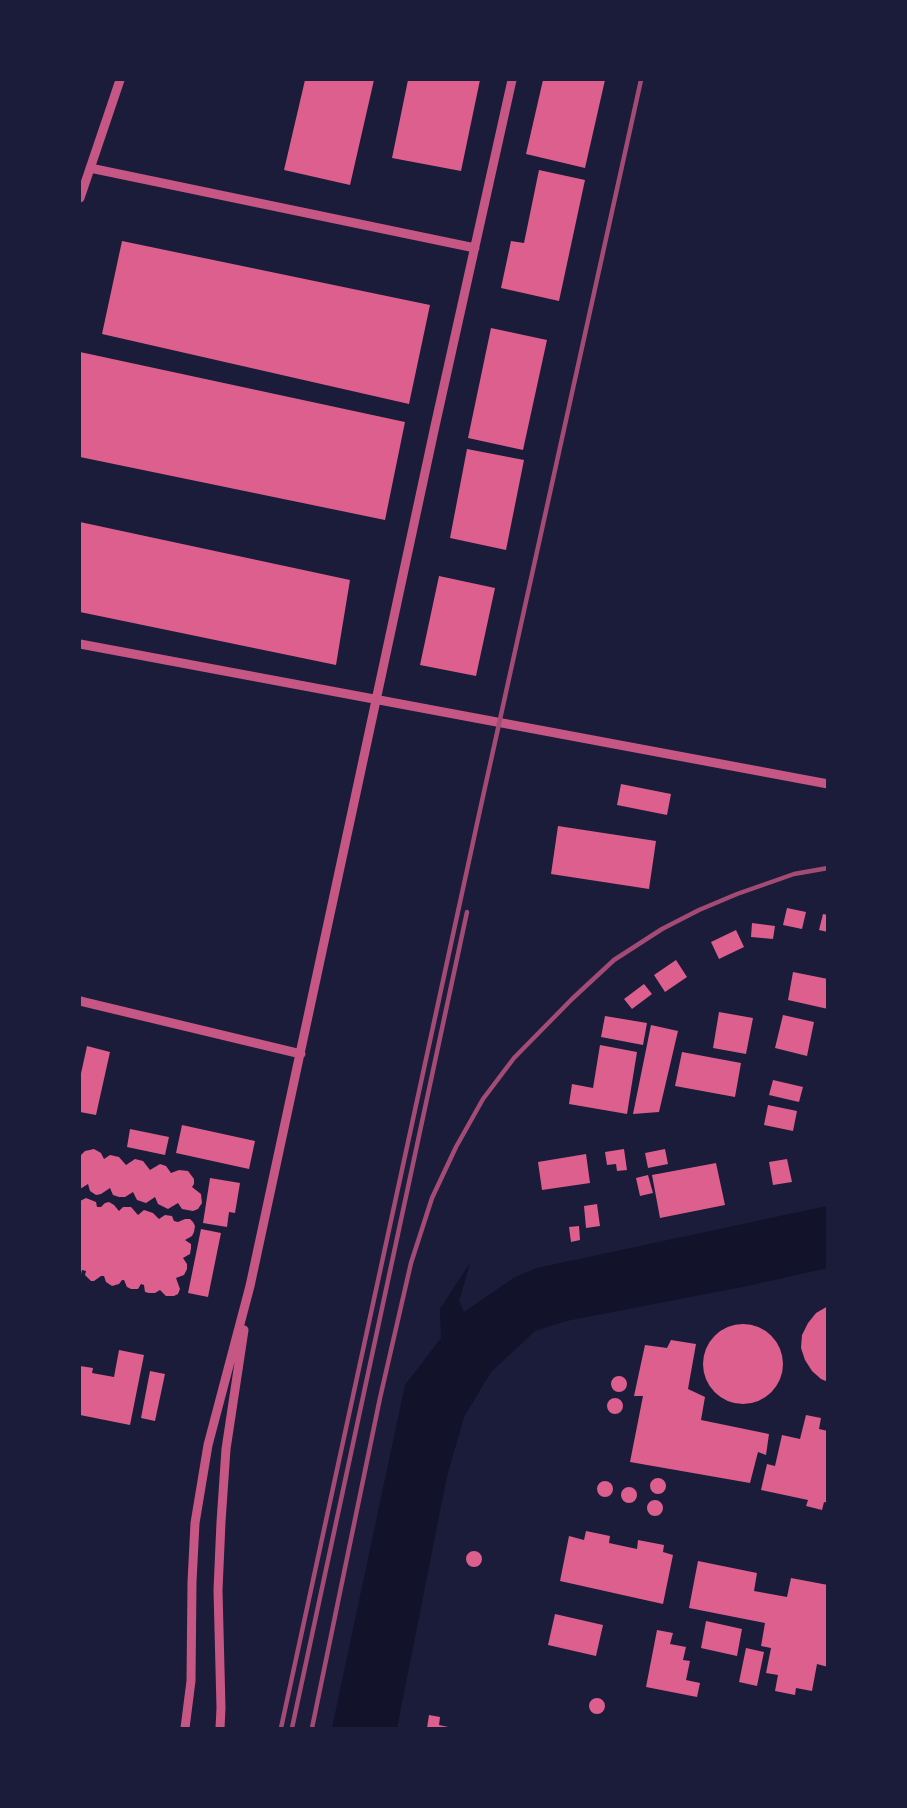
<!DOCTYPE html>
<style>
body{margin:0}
#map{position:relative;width:907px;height:1808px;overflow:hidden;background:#1b1b3a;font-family:"PT Sans Narrow",sans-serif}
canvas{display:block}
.frame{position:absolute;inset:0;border:81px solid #1b1b3a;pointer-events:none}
</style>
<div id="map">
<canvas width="907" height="1808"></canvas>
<div class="frame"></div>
</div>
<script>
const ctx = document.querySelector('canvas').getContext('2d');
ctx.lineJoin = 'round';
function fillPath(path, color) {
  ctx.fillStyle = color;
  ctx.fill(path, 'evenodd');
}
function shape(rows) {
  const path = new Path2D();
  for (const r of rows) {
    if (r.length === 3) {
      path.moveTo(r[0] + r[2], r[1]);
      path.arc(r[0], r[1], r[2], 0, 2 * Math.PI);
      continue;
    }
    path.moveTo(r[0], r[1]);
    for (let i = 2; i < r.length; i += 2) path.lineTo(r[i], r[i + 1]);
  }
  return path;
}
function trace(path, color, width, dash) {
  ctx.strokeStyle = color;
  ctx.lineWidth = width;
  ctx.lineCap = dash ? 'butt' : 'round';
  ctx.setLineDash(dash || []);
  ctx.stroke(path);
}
const water = shape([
 [827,1206,827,1268,752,1285,566,1321,535,1331,491,1372,464,1417,447,1476,397,1728,332,1728,405,1385,441,1338,440,1309,470,1263,459,1301,464,1312,515,1277,537,1268]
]);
const building = shape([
 [305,80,374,80,350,185,284,170],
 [408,80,480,80,461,171,392,158],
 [543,80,605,80,585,168,526,154],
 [539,170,585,180,559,301,501,288,511,241,524,243],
 [122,241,430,305,409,404,102,334],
 [491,328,547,340,523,450,468,438],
 [80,352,405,422,385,520,80,457],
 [467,449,524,460,506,550,450,538],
 [80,522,350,580,336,665,80,612],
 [439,576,495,588,476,676,420,665],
 [621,784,671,794,667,815,617,805],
 [558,826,656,841,649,889,551,874],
 [787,908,806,912,802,929,783,925],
 [823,914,828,915,828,932,819,930],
 [752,923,775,926,773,939,751,937],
 [736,930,744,947,719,959,711,942],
 [676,960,687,977,665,992,654,975],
 [793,972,828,979,828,1009,788,1000],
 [644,984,652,994,632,1009,624,999],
 [719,1012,753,1018,746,1054,713,1048],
 [783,1015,814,1022,807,1056,775,1048],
 [605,1016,647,1023,643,1045,601,1037],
 [651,1025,678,1031,659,1112,633,1114],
 [600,1045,637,1052,627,1114,569,1104,572,1084,593,1088],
 [87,1046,110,1052,96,1115,80,1112,80,1078],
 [682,1052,741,1063,735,1097,675,1086],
 [773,1080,803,1087,799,1102,769,1095],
 [768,1105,797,1111,793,1131,764,1125],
 [182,1125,255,1141,249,1169,176,1153],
 [130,1129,169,1137,165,1155,127,1147],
 [94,1149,101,1153,104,1159,110,1155,119,1157,126,1165,135,1159,143,1161,150,1170,160,1164,166,1166,171,1173,179,1170,188,1171,194,1179,194,1184,192,1187,201,1194,202,1203,198,1209,193,1211,182,1209,178,1203,168,1209,158,1204,155,1197,146,1203,137,1200,133,1192,125,1197,119,1197,113,1195,110,1188,101,1194,96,1195,90,1191,88,1184,80,1189,80,1154,81,1155,85,1151],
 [624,1149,627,1170,617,1171,616,1164,607,1165,605,1152],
 [665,1149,668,1164,648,1168,645,1153],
 [586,1154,590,1183,542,1190,538,1162],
 [787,1159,792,1182,773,1185,769,1162],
 [716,1163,725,1205,660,1218,652,1175],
 [648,1175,653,1193,640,1196,636,1178],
 [210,1178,240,1183,235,1213,229,1212,227,1227,203,1223],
 [86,1198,96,1202,97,1207,101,1207,105,1203,109,1202,114,1205,119,1211,123,1207,131,1207,138,1215,144,1210,153,1213,159,1219,165,1215,172,1216,174,1221,178,1222,185,1219,190,1219,193,1222,195,1226,194,1232,192,1236,185,1240,191,1244,191,1248,190,1254,183,1258,187,1264,187,1269,184,1275,176,1278,180,1289,178,1294,174,1296,166,1296,160,1290,155,1293,149,1293,145,1292,144,1285,141,1284,138,1289,131,1289,127,1287,124,1280,122,1280,119,1284,112,1286,106,1282,104,1276,101,1276,94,1281,91,1281,85,1275,86,1271,82,1270,80,1278,80,1201],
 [597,1204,600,1226,586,1228,584,1206],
 [579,1226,580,1240,571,1242,569,1227],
 [201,1229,221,1233,208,1297,188,1293],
 [828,1306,828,1382,821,1379,812,1371,805,1360,801,1348,802,1335,808,1323,816,1313],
 [743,1364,40],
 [671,1340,696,1344,688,1389,705,1397,701,1420,769,1434,766,1455,758,1452,750,1483,630,1462,643,1396,634,1396,645,1345,667,1348],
 [119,1350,144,1355,130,1425,80,1415,80,1366,93,1368,92,1373,114,1377],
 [150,1371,165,1374,155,1421,141,1418],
 [619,1384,8],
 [615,1406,8],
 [806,1415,821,1418,819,1429,828,1431,828,1503,824,1502,822,1510,806,1506,808,1500,761,1490,767,1464,775,1466,782,1435,800,1439],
 [658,1486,8],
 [605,1489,8],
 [629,1495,8],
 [655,1508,8],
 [586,1531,610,1536,609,1543,637,1549,638,1540,664,1545,663,1552,673,1555,663,1604,560,1581,569,1536,584,1540],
 [474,1559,8],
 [698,1561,757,1573,754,1591,787,1597,791,1578,828,1585,828,1667,817,1664,812,1691,796,1688,795,1695,775,1691,778,1675,766,1673,771,1648,761,1646,765,1623,689,1608],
 [555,1614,603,1625,596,1656,548,1645],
 [706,1621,742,1629,737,1656,701,1648],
 [657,1630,673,1633,670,1644,686,1647,683,1660,690,1661,686,1680,700,1683,697,1697,646,1687],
 [746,1648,764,1652,757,1686,739,1682],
 [597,1706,8],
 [429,1715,440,1717,439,1725,453,1728,427,1728]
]);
const tertiary = shape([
 [90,168,475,248],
 [80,198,120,80],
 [80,644,828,784],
 [80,1001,301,1054],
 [185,1728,191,1681,192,1582,195,1523,208,1445,250,1286,435,426,512,80],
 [220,1728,221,1708,218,1590,221,1522,226,1449,244,1330]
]);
const rail = shape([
 [281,1728,480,810,641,80],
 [292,1728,467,912],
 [312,1728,380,1398,411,1263,432,1198,456,1147,483,1099,514,1058,572,999,614,960,662,929,699,910,737,894,794,874,828,868]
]);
fillPath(water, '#12122b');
fillPath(building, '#dd5f8e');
trace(tertiary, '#c65784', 9);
trace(rail, '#a44b75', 4.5);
</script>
